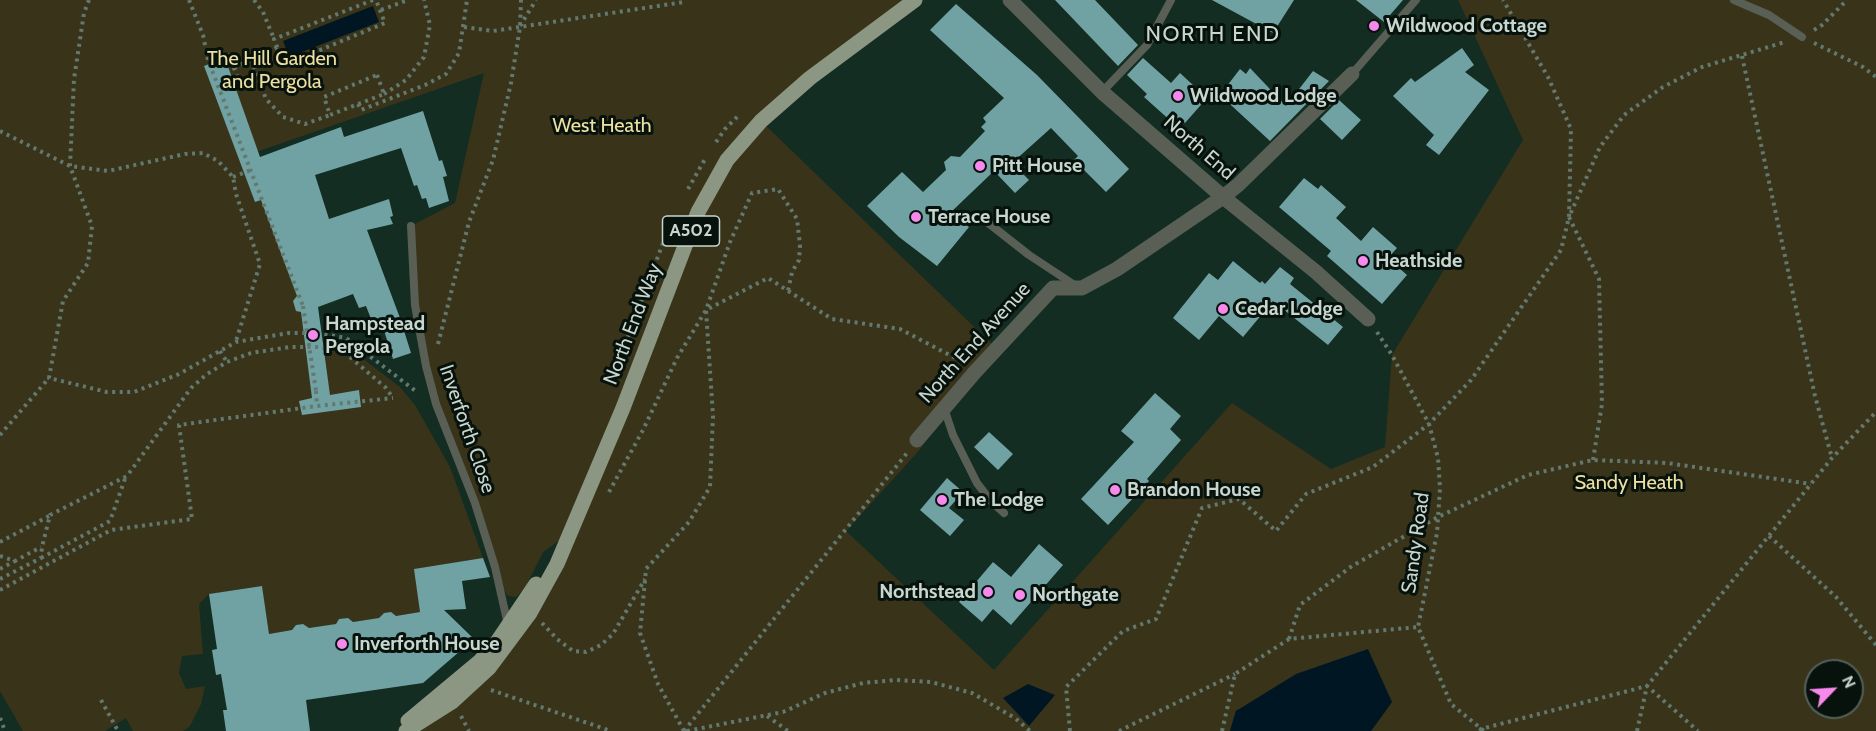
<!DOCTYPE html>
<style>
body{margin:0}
#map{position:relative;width:1876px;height:731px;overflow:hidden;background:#132d22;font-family:Cabin,sans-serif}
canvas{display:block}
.north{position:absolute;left:1804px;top:659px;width:60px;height:60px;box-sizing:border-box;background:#08120d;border:2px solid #54605a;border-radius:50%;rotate:65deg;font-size:16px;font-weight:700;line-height:24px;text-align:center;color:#c7d6ce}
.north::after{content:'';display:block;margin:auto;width:21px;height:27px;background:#f788ec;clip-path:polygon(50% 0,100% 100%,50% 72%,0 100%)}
</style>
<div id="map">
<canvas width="1876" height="731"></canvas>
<div class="north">N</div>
</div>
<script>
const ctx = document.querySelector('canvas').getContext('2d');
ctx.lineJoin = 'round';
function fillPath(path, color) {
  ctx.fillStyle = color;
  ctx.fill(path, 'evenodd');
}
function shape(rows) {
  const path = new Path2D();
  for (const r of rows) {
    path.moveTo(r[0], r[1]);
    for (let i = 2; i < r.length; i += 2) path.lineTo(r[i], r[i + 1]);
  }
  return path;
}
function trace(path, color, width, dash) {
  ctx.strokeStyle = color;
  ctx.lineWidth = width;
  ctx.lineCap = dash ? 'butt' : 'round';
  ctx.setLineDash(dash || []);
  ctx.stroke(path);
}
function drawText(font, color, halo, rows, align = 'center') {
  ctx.font = font + ' Cabin,sans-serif';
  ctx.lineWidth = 6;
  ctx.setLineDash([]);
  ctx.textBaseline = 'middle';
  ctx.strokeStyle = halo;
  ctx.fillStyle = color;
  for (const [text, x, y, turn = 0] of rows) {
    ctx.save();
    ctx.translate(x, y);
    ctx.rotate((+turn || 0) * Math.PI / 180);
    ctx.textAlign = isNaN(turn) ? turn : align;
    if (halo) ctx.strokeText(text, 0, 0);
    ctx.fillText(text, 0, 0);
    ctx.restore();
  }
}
const green = shape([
 [0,0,915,0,761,121,994,346,913,436,923,446,846,531,994,670,1232,403,1331,469,1385,447,1392,355,1523,140,1458,0,1876,0,1876,731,1371,731,1392,702,1236,710,1230,731,421,731,489,668,567,535,543,552,525,588,516,597,508,596,501,586,436,404,415,305,411,226,455,203,484,73,256,152,319,341,345,345,400,387,415,405,450,467,483,558,415,569,420,612,396,616,391,612,384,613,379,618,353,622,348,618,339,619,336,624,309,628,303,624,296,625,292,630,269,634,262,586,209,594,199,604,203,654,182,656,179,673,186,689,205,686,201,704,190,726,183,731,133,731,126,718,105,731,23,731,0,691],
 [1816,671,1852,671,1852,707,1816,707]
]);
const water = shape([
 [373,6,379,22,289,57,283,41],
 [1368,649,1392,702,1371,731,1230,731,1236,711,1296,674],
 [1028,684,1055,695,1029,726,1003,698]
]);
const building = shape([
 [1055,0,1095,0,1138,45,1118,66],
 [1212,0,1294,0,1273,33],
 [1356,0,1403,0,1384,22],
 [956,4,1037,75,1129,169,1106,192,1074,160,1078,156,1051,128,1012,163,1029,180,1015,193,994,171,950,213,969,227,937,266,899,237,867,206,902,172,923,192,946,170,944,162,951,156,960,157,985,131,981,127,986,122,983,118,1004,98,930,30],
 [1462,48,1474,65,1465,72,1489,90,1439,155,1426,145,1434,135,1393,96,1411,78,1415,82],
 [225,58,260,157,341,127,344,137,423,111,439,161,442,160,447,176,443,177,449,201,429,208,426,198,422,199,417,185,414,186,401,148,315,175,329,219,389,199,393,216,390,217,393,224,367,230,400,318,411,353,393,359,381,321,373,324,366,306,359,308,353,294,318,307,330,395,359,390,361,407,302,415,299,401,312,398,301,312,296,311,293,301,297,296,261,200,255,202,204,66],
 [1143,58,1171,83,1180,73,1207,98,1185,123,1178,118,1173,123,1144,97,1147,94,1127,75],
 [1250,68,1286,106,1313,71,1329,81,1270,141,1220,95,1240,69,1246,74],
 [1339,100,1361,120,1342,140,1320,119],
 [1304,178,1318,189,1321,185,1346,207,1336,218,1361,241,1373,227,1397,248,1388,258,1407,275,1382,304,1327,256,1331,251,1279,207],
 [1233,261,1260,283,1262,281,1265,284,1280,267,1294,278,1290,284,1343,327,1328,345,1273,301,1243,337,1219,316,1199,340,1173,318,1209,273,1218,280],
 [1155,393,1181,416,1170,429,1181,440,1147,479,1149,481,1108,525,1081,499,1134,442,1121,431],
 [989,432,1013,454,998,470,974,447],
 [947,478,963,492,949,508,964,520,950,536,920,510],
 [1039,544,1063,565,1011,625,993,609,982,622,959,602,993,562,1011,577],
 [483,558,490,577,462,581,466,609,444,610,474,639,423,683,306,700,310,731,226,731,223,710,227,710,221,674,216,675,212,650,217,649,209,594,262,586,269,634,292,630,296,625,303,624,309,628,336,624,339,619,348,618,353,622,379,618,384,613,391,612,396,616,420,612,414,569]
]);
const path = shape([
 [89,0,84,13,74,79,70,166,92,226,88,263,63,301,49,378,107,392,134,392,179,374,236,342,289,333,319,333,346,338,417,392],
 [189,0,203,35,208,60,303,306],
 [254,0,263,12,274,39],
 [373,0,274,39,284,65,385,23,376,0],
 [381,10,408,0],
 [520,26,536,0],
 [464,27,493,31,684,2,685,0],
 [1814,30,1822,25,1847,0],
 [1814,43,1863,67,1876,77],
 [1742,56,1815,396,1832,458],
 [251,59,266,99,283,117,305,124,330,115],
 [208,60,227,52,234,68,240,84,221,92],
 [234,68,277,47],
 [377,75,384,94,330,115,324,97,377,75],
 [384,94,406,80,424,57,430,25,424,0],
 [358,104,361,110,425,85,446,74,459,53,467,0],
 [0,131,70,166,108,171,185,154,203,153,218,161,233,177,236,194,260,264,236,341],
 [716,142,725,129,740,114],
 [233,177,251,170],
 [688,189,705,159],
 [1377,332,1392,355,1429,424,1438,458,1440,488,1437,533,1418,627,1451,704,1484,731],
 [438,344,469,222,493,160,511,83,520,27,521,0],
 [220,351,227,362],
 [620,358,663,243,674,220],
 [316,391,317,406],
 [0,435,49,378],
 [1593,460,1602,404,1599,279,1569,217,1600,147,1624,115,1663,87,1702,67,1785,42],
 [609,492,643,430,677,358,706,310,730,242,752,193,778,189,797,219,800,245,799,260,792,272,788,291],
 [1769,536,1836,597,1876,645],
 [0,542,49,516],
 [0,556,15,561,41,547],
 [41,558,110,521,126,476],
 [0,569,15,561],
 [0,579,41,558,42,547,50,515,127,476,191,388,207,374,227,362,251,353,290,347,320,347,343,351,386,388,393,398],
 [0,590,111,530,192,519,179,425,317,406,393,398],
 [542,623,557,639,573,651,586,652,601,645,613,634,645,579],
 [1289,639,1300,605,1352,566,1438,517,1528,475,1593,460,1667,463,1811,484],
 [491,690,611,731],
 [101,700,118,731],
 [461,716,469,731],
 [767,716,788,731],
 [0,718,5,731],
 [684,731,658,684,640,633,646,569,689,522,710,487,713,416,706,310,768,278,832,319,900,329,961,361],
 [684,731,907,453],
 [687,731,783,712,825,693,863,683,896,680,931,682,972,693,1015,718,1030,731],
 [1070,731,1066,687,1123,631,1156,619,1202,508,1239,499,1276,531,1306,494,1373,467,1429,424,1471,380,1561,250,1569,217,1571,129,1548,77,1503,0],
 [1119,731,1235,674],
 [1222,731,1235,674,1289,639,1418,627],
 [1480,731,1481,729,1647,686,1832,458,1876,412],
 [1637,731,1647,686,1698,731]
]);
const service = shape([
 [1734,0,1769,15,1802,37],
 [1352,74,1416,0],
 [1102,92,1147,45,1171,0],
 [978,215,1029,255,1076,286],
 [411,226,415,305,426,366,436,404,475,503,495,567,508,625],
 [944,408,953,435,977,483,990,500,1004,513]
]);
const minor = shape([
 [1010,0,1102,92,1223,197,1316,272,1368,319],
 [917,440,975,372,1053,288,1082,288,1117,269,1223,197,1238,185,1352,74]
]);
const primary = shape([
 [408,721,480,661,495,645,536,584],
 [406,731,452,702,489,668,530,613,557,564,623,408,698,212,727,160,761,121,810,78,915,0]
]);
const pathBridge = shape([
 [303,306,316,391]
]);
const markers = [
 [1374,26,6,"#f788ec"],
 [1178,96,6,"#f788ec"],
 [980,166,6,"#f788ec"],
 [916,217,6,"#f788ec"],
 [1363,261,6,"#f788ec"],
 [1223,309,6,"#f788ec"],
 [313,335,6,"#f788ec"],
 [1115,490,6,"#f788ec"],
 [942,500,6,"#f788ec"],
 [988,592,6,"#f788ec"],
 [1020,595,6,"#f788ec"],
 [342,644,6,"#f788ec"]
];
const shields = [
 [691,231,57]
];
const shieldNames = [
 ["A502",691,231]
];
const poiNames = [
 ["Wildwood Cottage",1386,26],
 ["Wildwood Lodge",1190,96],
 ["Pitt House",992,166],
 ["Terrace House",928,217],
 ["Heathside",1375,261],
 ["Cedar Lodge",1235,309],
 ["Hampstead",325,324],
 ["Pergola",325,347],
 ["Brandon House",1127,490],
 ["The Lodge",954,500],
 ["Northstead",976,592,"right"],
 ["Northgate",1032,595],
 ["Inverforth House",354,644]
];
const parkNames = [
 ["The Hill Garden",272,59],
 ["and Pergola",272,82],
 ["West Heath",602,126],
 ["Sandy Heath",1629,483]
];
const streetNames = [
 ["North End",1199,148,41],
 ["North End Way",633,324,-69],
 ["North End Avenue",975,343,-48],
 ["Inverforth Close",467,429,71],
 ["Sandy Road",1416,543,-82]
];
const quarterNames = [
 ["NORTH END",1213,35]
];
fillPath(green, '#393419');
fillPath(water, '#001723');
fillPath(building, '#71a2a3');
trace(path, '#63786f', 4, [3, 4.5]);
trace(service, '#595f55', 8);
trace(minor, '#595f55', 15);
trace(primary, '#8b9782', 15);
trace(pathBridge, '#63786f', 4, [3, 4.5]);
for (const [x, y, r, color] of markers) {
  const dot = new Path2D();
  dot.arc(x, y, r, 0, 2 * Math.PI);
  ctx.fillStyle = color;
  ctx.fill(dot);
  trace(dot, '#08120d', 2);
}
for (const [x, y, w] of shields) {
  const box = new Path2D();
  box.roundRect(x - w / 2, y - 15, w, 30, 4.5);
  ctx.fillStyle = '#08120d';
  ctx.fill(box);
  trace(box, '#c7d6ce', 1.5);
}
drawText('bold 18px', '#c7d6ce', null, shieldNames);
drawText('bold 20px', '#c7d6ce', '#08120d', poiNames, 'left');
drawText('20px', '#eee0a1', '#08120d', parkNames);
drawText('20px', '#c7d6ce', '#08120d', streetNames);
ctx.letterSpacing = '1.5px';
drawText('22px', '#c7d6ce', '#08120d', quarterNames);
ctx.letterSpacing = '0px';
</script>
